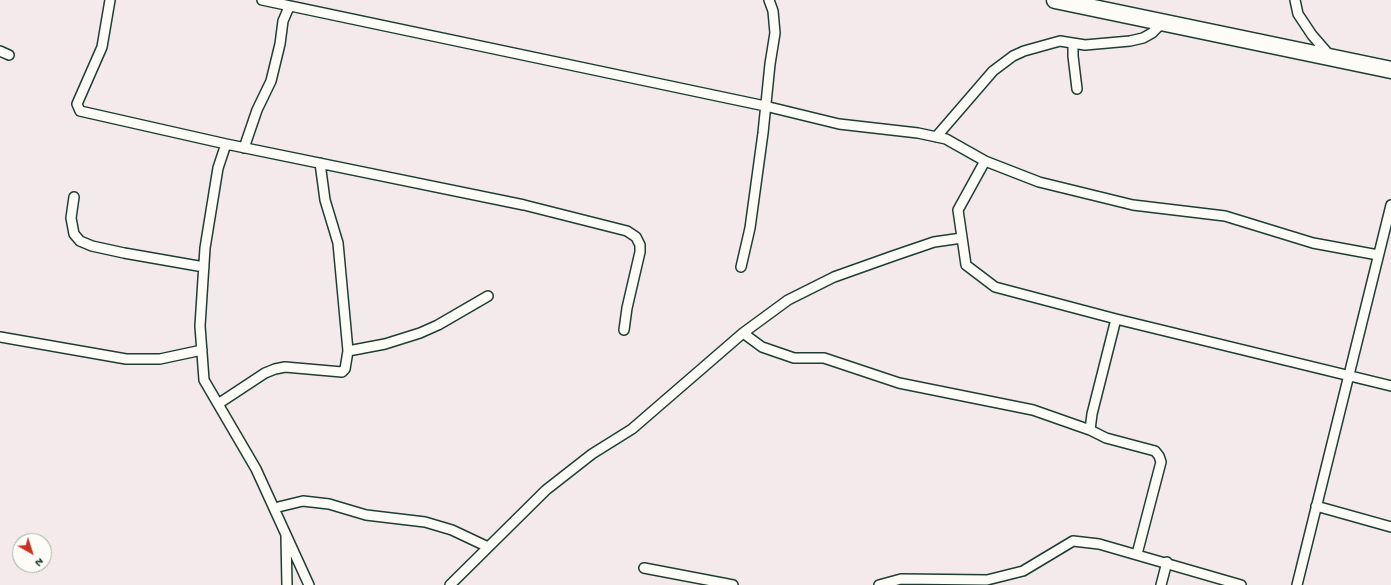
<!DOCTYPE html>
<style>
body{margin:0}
#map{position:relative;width:1391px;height:585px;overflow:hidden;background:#f4eaec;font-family:"Gochi Hand",sans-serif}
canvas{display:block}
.north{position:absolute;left:12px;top:533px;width:40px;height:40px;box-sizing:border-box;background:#fdfcf7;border:1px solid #a4b0a9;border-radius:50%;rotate:141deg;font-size:11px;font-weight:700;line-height:16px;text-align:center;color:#1f3d34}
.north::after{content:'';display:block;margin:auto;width:14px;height:18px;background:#c8321e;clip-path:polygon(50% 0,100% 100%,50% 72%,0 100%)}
</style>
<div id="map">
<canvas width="1391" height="585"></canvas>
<div class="north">N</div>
</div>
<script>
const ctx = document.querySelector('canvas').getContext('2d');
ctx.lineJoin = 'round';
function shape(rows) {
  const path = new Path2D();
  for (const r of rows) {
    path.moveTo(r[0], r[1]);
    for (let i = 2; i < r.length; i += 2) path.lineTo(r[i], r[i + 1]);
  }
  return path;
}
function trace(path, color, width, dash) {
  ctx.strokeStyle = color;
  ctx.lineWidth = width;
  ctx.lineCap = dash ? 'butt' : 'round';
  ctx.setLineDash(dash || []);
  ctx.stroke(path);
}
const minor = shape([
 [110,0,102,47,77,104,80,111,226,144,524,205,627,231,636,237,640,245,640,252,627,308,624,330],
 [262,0,765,106,839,124,918,133,946,139,985,161,1039,182,1133,205,1225,216,1313,243,1378,255],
 [1295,0,1298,14,1312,35,1331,57],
 [1073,43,1073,56,1077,89],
 [0,51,9,55],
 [936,137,993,71,1013,56,1024,51,1060,41,1085,45,1130,41,1143,38,1152,33,1163,22],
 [226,144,218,168,205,248,200,326,204,380,256,469,309,585],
 [244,148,257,110,271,81,280,44,283,21,289,7],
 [985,161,958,210,966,265,995,287,1116,319,1391,386],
 [74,197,71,218,74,234,80,241,92,246,124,253,204,267],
 [741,267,750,228,763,133,770,64,775,33,773,11,769,0],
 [1116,319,1092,414,1090,430,1106,438,1155,451,1159,456,1161,462,1137,554],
 [743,333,762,347,794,358,824,358,899,383,1033,410,1090,430],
 [0,337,126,359,160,359,202,350],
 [348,351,385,344,420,333,438,325,488,296],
 [218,404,265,373,275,369,285,367,342,372,345,369,348,351,338,243,325,200,320,163],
 [1316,506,1391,527],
 [274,508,303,501,329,504,366,515,425,522,452,530,488,547],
 [286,537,287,585],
 [644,568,733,585],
 [450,585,546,490,592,454,632,429,743,333,788,300,834,277,893,256,934,242,962,238],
 [879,585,901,579,987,580,1023,571,1073,541,1099,544,1241,585],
 [1161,585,1167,562],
 [1297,585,1391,205]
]);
const trunk = shape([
 [1055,0,1391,70]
]);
trace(minor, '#1f3d34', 12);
trace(trunk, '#1f3d34', 19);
trace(minor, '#fdfcf7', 9);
trace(trunk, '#fdfcf7', 16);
</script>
